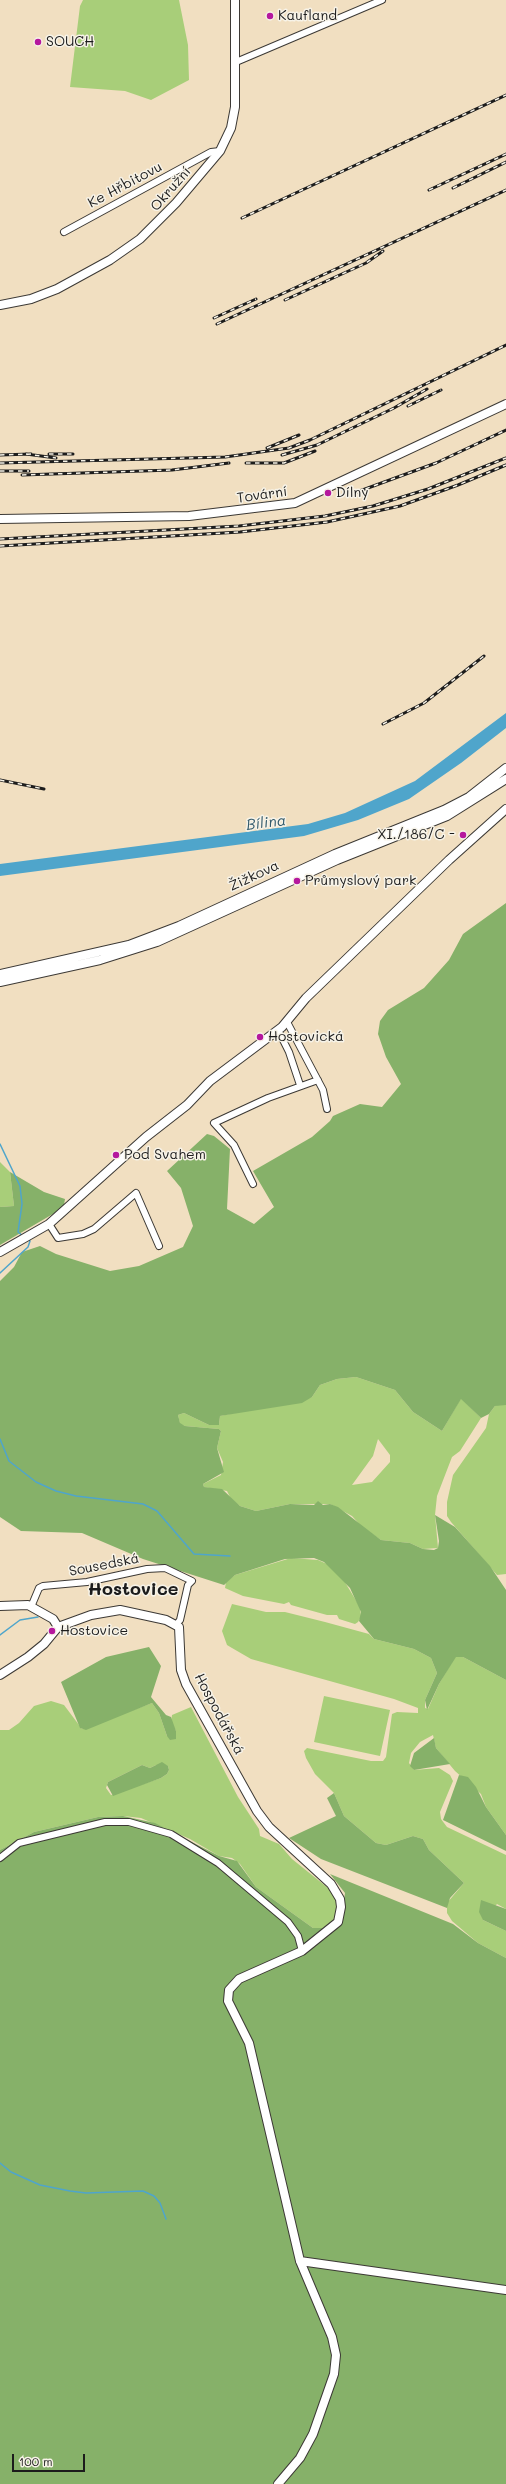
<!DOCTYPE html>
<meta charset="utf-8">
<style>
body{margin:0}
#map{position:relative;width:506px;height:2484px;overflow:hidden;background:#f1dfc1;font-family:Mali,sans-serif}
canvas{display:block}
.scale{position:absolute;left:12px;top:2454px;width:73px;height:18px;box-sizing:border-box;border:2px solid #1c1c1c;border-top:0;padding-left:5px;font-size:12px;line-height:14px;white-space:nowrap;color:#1c1c1c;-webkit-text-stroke:3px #f7f3e8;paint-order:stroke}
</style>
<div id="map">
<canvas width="506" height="2484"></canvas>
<div class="scale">100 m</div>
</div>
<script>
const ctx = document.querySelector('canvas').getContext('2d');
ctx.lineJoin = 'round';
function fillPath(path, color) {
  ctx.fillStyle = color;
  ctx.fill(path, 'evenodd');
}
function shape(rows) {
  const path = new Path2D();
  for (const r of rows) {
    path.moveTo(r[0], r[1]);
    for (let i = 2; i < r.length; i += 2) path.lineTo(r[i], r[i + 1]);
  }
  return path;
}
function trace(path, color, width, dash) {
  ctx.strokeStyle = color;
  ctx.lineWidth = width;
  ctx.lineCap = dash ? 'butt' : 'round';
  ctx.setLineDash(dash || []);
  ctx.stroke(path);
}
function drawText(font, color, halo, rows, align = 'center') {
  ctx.font = font + ' Mali,sans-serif';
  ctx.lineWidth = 3;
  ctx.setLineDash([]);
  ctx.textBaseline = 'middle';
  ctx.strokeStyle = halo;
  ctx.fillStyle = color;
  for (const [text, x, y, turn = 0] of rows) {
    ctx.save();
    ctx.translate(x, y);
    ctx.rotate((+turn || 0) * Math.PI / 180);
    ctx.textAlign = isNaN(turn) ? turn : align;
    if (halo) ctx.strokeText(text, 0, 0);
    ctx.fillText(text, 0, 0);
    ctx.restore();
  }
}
const green = shape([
 [83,0,179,0,188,45,189,80,151,100,125,91,70,87,80,6],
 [0,1162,10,1172,14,1206,0,1207],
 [356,1377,395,1390,413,1412,442,1431,461,1398,481,1418,460,1451,452,1457,437,1496,435,1515,438,1548,423,1549,410,1543,381,1540,362,1527,352,1516,330,1504,290,1504,256,1511,240,1506,231,1499,227,1491,204,1487,203,1484,221,1475,223,1462,217,1448,221,1431,219,1429,185,1426,180,1424,178,1415,184,1413,209,1425,219,1425,220,1416,312,1397,320,1385,337,1379],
 [378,1439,390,1455,390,1462,372,1482,352,1485,373,1456],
 [498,1404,506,1405,506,1574,497,1575,451,1522,447,1516,447,1502,453,1475,486,1428,489,1414,495,1406],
 [291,1558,318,1560,327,1564,343,1579,360,1607,361,1617,358,1622,355,1624,339,1619,337,1615,327,1615,291,1605,289,1602,284,1604,243,1596,225,1588,226,1582,235,1575],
 [232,1604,266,1612,285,1612,325,1622,369,1634,374,1639,414,1649,431,1658,437,1673,425,1700,425,1708,428,1709,439,1684,455,1657,463,1657,506,1680,506,1835,486,1807,481,1794,455,1771,436,1748,433,1735,420,1742,411,1753,409,1763,414,1770,439,1768,450,1775,453,1781,440,1812,441,1819,447,1827,506,1855,506,1909,497,1904,483,1920,506,1931,506,1958,478,1943,452,1921,447,1913,447,1903,464,1883,429,1850,423,1839,413,1836,386,1845,376,1843,344,1816,334,1793,315,1774,306,1758,304,1751,307,1748,371,1761,383,1761,386,1757,392,1714,397,1712,418,1713,418,1708,394,1699,251,1659,232,1648,227,1645,222,1631],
 [324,1696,390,1710,380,1756,314,1742],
 [51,1701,64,1705,82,1729,152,1703,159,1713,167,1736,176,1731,171,1722,172,1715,191,1707,238,1797,259,1829,260,1836,279,1844,292,1859,333,1892,341,1907,338,1917,326,1928,313,1928,256,1887,240,1864,232,1858,219,1856,190,1839,141,1818,123,1816,98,1817,34,1832,0,1850,0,1730,9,1730,19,1723,34,1706],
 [142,1765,150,1768,156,1765,168,1766,169,1770,167,1774,161,1778,111,1795,106,1788,108,1782]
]);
const forest = shape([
 [506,903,506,1405,495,1406,489,1414,481,1418,461,1399,442,1431,413,1412,395,1390,356,1377,337,1379,320,1385,312,1397,302,1403,220,1416,219,1425,209,1425,184,1413,178,1415,180,1423,185,1426,219,1429,221,1431,217,1448,224,1472,203,1484,204,1487,222,1489,240,1506,256,1511,290,1504,314,1505,318,1501,323,1505,330,1504,338,1507,381,1540,410,1543,423,1549,434,1550,438,1548,439,1541,435,1515,455,1527,490,1566,506,1590,506,1680,463,1657,456,1657,439,1684,427,1710,425,1700,437,1673,431,1658,414,1649,374,1639,359,1621,361,1612,350,1588,324,1562,314,1558,285,1559,235,1575,224,1585,143,1559,82,1533,21,1531,0,1517,0,1281,14,1267,22,1252,40,1246,56,1254,110,1271,139,1266,183,1247,193,1226,181,1188,167,1171,207,1134,214,1136,230,1149,227,1209,254,1224,274,1207,253,1171,312,1137,330,1121,333,1116,360,1104,382,1107,401,1084,386,1057,378,1034,380,1021,388,1010,424,988,449,960,463,934],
 [10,1172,44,1192,65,1199,64,1205,58,1211,0,1245,0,1207,14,1206],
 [149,1647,161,1666,151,1697,166,1715,171,1717,176,1731,176,1739,170,1740,167,1736,159,1713,152,1703,86,1730,80,1728,61,1682,106,1657],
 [434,1738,436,1748,450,1764,414,1770,410,1766,414,1753],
 [162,1762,168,1766,169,1770,167,1774,161,1778,113,1796,107,1785,108,1782,142,1765,150,1768],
 [459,1775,468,1777,476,1787,486,1807,506,1835,506,1851,443,1820],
 [334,1793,344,1816,376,1843,386,1845,413,1836,423,1839,429,1850,464,1883,450,1898,447,1908,321,1859,289,1838,336,1816,327,1798],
 [123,1816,155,1823,219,1856,237,1861,256,1887,313,1928,326,1928,342,1915,345,1893,330,1874,453,1924,478,1943,506,1958,506,2484,0,2484,0,1850,34,1832,98,1817],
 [481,1900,506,1909,506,1931,483,1920,479,1912]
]);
const water = shape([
 [506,713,506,728,461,763,409,799,358,820,304,836,0,876,0,864,308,824,345,813,415,781]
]);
const stream = shape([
 [0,1144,20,1186,22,1204,18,1232,23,1236],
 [0,1273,28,1247,30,1241,28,1239],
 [0,1439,9,1461,36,1482,56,1491,76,1496,143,1504,157,1511,194,1554,230,1556],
 [0,1635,20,1620,38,1617],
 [0,2163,11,2172,40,2185,70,2191,86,2193,143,2191,154,2196,160,2203,166,2219]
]);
const street = shape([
 [236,62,382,0],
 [64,232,211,152,220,151],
 [287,1022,323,1090,327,1109],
 [278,1030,289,1052,300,1085],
 [253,1184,234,1145,214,1123,268,1098,318,1080],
 [49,1224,58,1238,83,1234,94,1229,136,1193,159,1246],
 [31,1607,39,1588,43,1586,87,1582,147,1569,165,1568,192,1581,188,1585,180,1620,176,1625],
 [0,1858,19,1843,105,1822,129,1822,171,1834,218,1863,288,1922,298,1936,302,1951]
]);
const secondary = shape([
 [0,305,31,299,57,289,110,260,140,239,176,203,220,151,231,128,235,107,235,0],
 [0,519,189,516,295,503,506,404],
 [0,974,129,945,179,926,335,854,444,810,469,797,506,768],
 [0,982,100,960,157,942,337,860,447,816,506,779],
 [0,1252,49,1224,146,1137,187,1105,210,1081,282,1027,306,998,449,860,506,809],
 [0,1606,28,1605,53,1619,58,1627],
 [58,1627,91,1615,120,1610,166,1620,179,1627,181,1670,186,1684,257,1811,269,1827,331,1884,340,1899,341,1907,338,1922,302,1951,239,1979,229,1990,228,2001,249,2043,300,2261,332,2337,336,2355,334,2374,313,2434,300,2458,278,2484],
 [0,1675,28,1657,44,1644,58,1627],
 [300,2261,506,2290]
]);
const rail = shape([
 [453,188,506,162],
 [429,190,506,154],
 [242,218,506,95],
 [285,300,366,263,383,251],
 [214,318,256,299],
 [217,324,506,190],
 [408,406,441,390],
 [267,448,299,435],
 [26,454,56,458],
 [49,454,73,454],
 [0,455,31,454],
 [282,455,317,445,394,408,427,389],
 [0,463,225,457,289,448,310,440,506,345],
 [246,463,284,463,315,451],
 [0,471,29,471],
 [22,475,172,470,229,463],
 [357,492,436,463,506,430],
 [0,539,239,526,325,516,373,506,428,489,506,458],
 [0,546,240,532,327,522,400,506,458,485,506,465],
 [383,724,424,703,484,656],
 [0,780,44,789]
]);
const markers = [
 [270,16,4,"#b5179e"],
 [38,42,4,"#b5179e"],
 [328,493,4,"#b5179e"],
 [463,835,4,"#b5179e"],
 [297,881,4,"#b5179e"],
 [260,1037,4,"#b5179e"],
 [116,1155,4,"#b5179e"],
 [52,1631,4,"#b5179e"]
];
const poiNames = [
 ["Kaufland",278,16],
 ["SOUCH",46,42],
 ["Dílny",336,493],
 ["XI./186/C -",455,835,"right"],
 ["Průmyslový park",305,881],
 ["Hostovická",268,1037],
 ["Pod Svahem",124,1155],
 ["Hostovice",60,1631]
];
const streetNames = [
 ["Ke Hřbitovu",125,185,-28],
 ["Okružní",171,189,-49],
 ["Tovární",262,495,-8],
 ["Žižkova",254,876,-25],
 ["Sousedská",104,1565,-11],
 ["Hospodářská",219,1714,62]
];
const waterNames = [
 ["Bílina",266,823,-7]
];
const districtNames = [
 ["Hostovice",133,1589]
];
fillPath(green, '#a8ce79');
fillPath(forest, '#86b169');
fillPath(water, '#4fa5cb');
trace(stream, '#4fa5cb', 1.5);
trace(street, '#3c3935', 8);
trace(secondary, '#3c3935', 10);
trace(street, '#fff', 6);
trace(secondary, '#fff', 8);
trace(rail, '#1c1c1c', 3);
trace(rail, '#f7f3e8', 1.5, [4.5]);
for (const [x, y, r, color] of markers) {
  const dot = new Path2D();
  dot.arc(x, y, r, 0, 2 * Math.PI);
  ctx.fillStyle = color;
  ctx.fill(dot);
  trace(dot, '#f7f3e8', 1.5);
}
drawText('14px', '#1c1c1c', '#f7f3e8', poiNames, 'left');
drawText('14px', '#1c1c1c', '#f7f3e8', streetNames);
drawText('italic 15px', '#335a6b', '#f7f3e8', waterNames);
drawText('bold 18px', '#1c1c1c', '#f7f3e8', districtNames);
</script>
